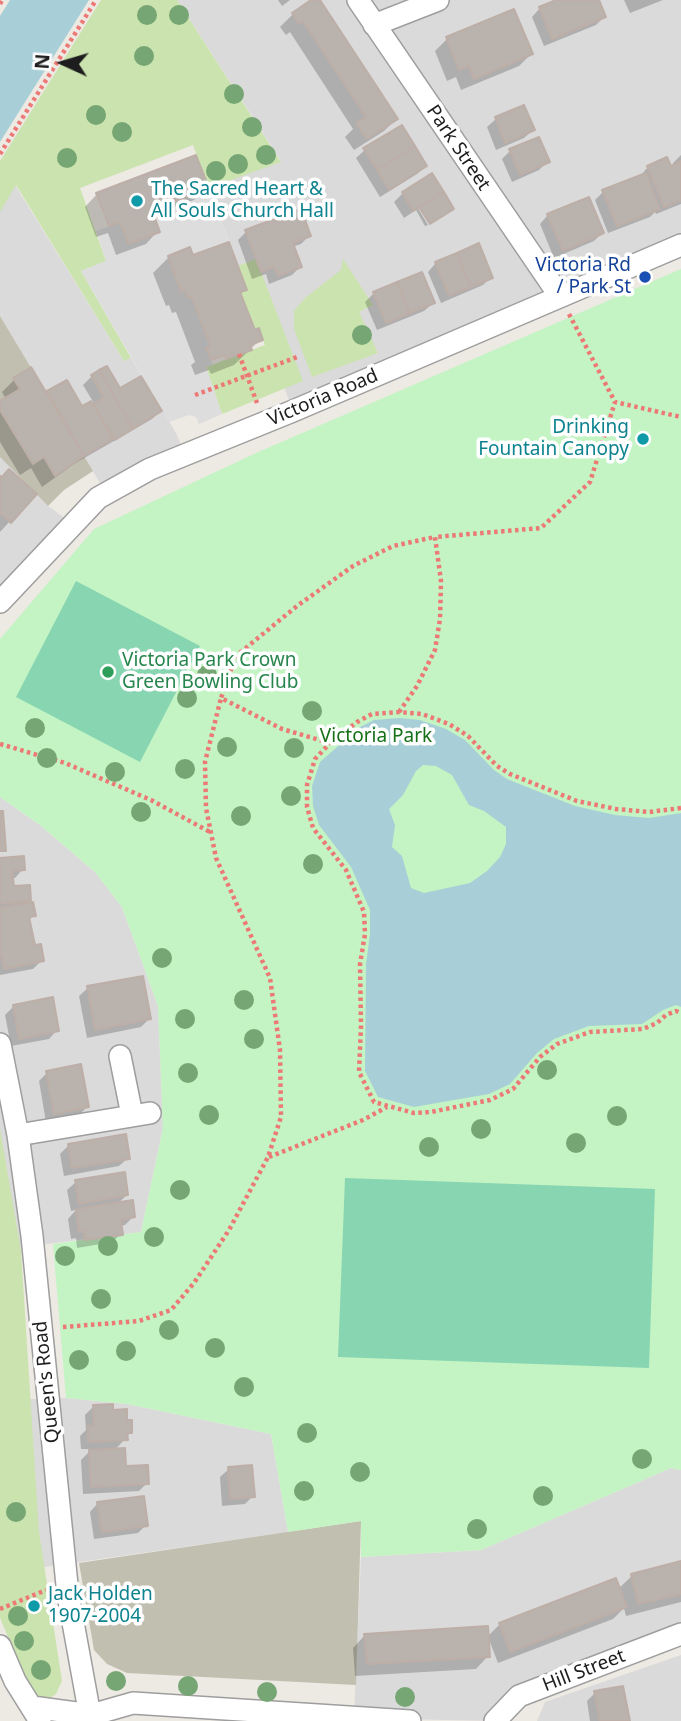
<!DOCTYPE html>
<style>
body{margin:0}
#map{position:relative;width:681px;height:1721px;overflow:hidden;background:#ede9e3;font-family:"Noto Sans",sans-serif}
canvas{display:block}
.north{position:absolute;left:28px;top:28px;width:70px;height:70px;-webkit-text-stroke:5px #fff;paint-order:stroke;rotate:274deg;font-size:19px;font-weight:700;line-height:28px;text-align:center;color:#1d1d1d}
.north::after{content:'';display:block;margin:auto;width:24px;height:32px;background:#1d1d1d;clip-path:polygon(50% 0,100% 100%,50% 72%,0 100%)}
</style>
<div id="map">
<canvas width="681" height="1721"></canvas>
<div class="north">N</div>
</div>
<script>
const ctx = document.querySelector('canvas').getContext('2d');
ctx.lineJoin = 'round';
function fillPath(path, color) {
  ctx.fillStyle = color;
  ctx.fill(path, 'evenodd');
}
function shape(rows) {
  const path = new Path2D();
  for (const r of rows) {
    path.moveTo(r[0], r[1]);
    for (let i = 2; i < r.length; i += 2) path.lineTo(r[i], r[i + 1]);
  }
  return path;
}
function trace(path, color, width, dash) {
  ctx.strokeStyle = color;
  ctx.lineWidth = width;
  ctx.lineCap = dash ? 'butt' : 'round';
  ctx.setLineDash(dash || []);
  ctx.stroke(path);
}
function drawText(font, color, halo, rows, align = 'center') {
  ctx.font = font + ' "Noto Sans",sans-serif';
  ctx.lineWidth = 7;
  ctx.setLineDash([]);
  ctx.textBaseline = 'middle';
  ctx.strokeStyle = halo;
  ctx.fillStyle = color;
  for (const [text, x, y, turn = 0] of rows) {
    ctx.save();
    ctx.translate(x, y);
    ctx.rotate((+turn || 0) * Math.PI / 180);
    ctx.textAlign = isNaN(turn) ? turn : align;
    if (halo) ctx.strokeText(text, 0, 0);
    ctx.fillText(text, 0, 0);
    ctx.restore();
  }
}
const residential = shape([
 [177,0,681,0,681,245,293,411,209,188,281,161],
 [0,176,15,185,124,361,131,358,176,433,185,455,106,493,0,316],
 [0,457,48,506,73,524,0,602],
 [0,797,40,825,95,872,122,907,158,1006,163,1128,141,1232,0,1250],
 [66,1398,127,1404,271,1434,288,1532,10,1572,0,1400],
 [671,1468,681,1470,681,1634,519,1696,495,1721,354,1718,361,1557,481,1550],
 [681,1655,681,1721,537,1721,545,1702]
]);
const construction = shape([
 [0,316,93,471,64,490,48,506,0,457],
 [361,1521,356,1685,127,1673,107,1664,94,1650,79,1563]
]);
const grass = shape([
 [101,0,177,0,281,162,209,188,193,145,80,188,106,261,81,271,131,358,124,361,16,185,0,212,0,161],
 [256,259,303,381,222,414,206,367,265,345,259,329,255,330,240,292,247,289,238,266],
 [343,259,373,305,359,312,378,353,312,377,294,329,294,311,305,298,341,270],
 [0,1129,21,1251,39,1532,62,1681,56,1694,44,1702,31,1690,0,1618]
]);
const park = shape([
 [681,269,681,1470,671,1468,481,1550,361,1557,361,1521,288,1532,271,1434,127,1404,66,1398,53,1244,141,1232,163,1128,158,1006,122,907,95,872,40,825,0,797,0,639,94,529,256,453]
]);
const pitch = shape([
 [76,581,200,646,140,762,16,697],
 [345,1178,655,1189,649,1368,338,1357]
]);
const parking = shape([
 [209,188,229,242,193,255,190,248,168,256,181,291,185,290,188,298,192,297,210,346,206,348,213,365,206,367,222,414,199,424,196,417,189,415,169,422,81,271,106,261,96,231]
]);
const water = shape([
 [10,0,89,0,0,142,0,16],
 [399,718,420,720,446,729,465,740,494,770,507,779,575,806,615,815,649,818,681,813,681,1007,676,1005,663,1010,642,1024,589,1026,554,1039,537,1053,510,1084,489,1094,414,1107,378,1097,365,1071,366,964,370,934,370,910,351,867,319,825,313,806,312,786,320,762,360,727,374,720],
 [423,765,436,766,452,775,469,805,484,811,506,827,506,844,500,857,487,871,470,883,424,893,411,888,402,856,392,847,395,825,389,809,403,795,416,771]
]);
const shadow = shape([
 [278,0,290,0,282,6],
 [315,0,318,0,396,119,384,131,354,150,345,137,353,129,290,32,286,35,280,27,293,14],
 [560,0,597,0,604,17,596,25,544,46,532,17,540,8],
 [624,0,663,0,630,13],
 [447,39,531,54,519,66,461,90,456,77,447,81,435,51],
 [523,107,533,130,524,138,496,150,487,127,496,119],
 [365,150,425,166,417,174,380,197,356,158],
 [510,151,547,162,539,170,512,182,502,159],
 [681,155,681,204,656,214,655,212,650,217,608,233,595,200,603,192,640,176,648,167,674,166,673,163],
 [432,176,452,209,431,223,422,208,418,208,428,225,425,226,416,210,404,218,394,202,403,193],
 [207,188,194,200,152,216,158,231,146,244,116,255,108,233,96,237,85,207,97,194],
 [548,215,602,233,594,241,554,258,540,224],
 [246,232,309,236,301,244,292,247,300,267,292,275,269,284,266,274,252,279,238,240],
 [169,257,192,258,245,289,240,295,254,332,261,339,234,365,211,374,209,370,195,375,191,365,195,362,176,312,172,313,169,305,166,306,153,273],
 [436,263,491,277,483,285,441,303,428,272],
 [374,293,433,303,424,311,377,330,365,302],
 [106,368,119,391,160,411,152,419,74,464,42,487,31,468,20,475,0,442,0,403,6,399,2,392,14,380,81,409,92,406,95,405,83,385,92,376],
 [0,478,35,494,0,532],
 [0,860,23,869,15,878,11,878,12,888,29,901,24,906,34,915,28,921,33,947,42,960,33,969,0,975],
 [88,988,149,1019,141,1027,87,1038,79,996],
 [14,1006,57,1030,49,1039,11,1046,5,1015],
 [47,1073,87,1107,79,1115,46,1122,39,1081],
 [68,1146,128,1158,119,1166,64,1176,60,1154],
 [76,1182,127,1195,117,1204,133,1217,125,1225,120,1226,121,1234,112,1242,77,1248,76,1238,71,1239,68,1219,76,1210,71,1211,67,1190],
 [94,1406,111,1412,126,1422,131,1432,115,1450,124,1467,147,1483,139,1491,83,1494,81,1460,92,1449,81,1449,80,1436,86,1430,85,1415],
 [229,1469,253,1496,245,1504,222,1506,220,1477],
 [98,1503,146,1525,138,1533,94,1539,90,1512],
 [681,1563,681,1602,626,1616,624,1608,613,1619,498,1663,488,1637,488,1656,476,1669,355,1676,353,1648,365,1635,487,1637,500,1624,618,1589,632,1576],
 [595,1693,628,1721,590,1721,587,1701]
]);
const building = shape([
 [311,0,320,0,398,119,367,139,356,123,366,117,303,21,299,24,292,13,311,0],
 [556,0,599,0,606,17,552,39,539,7,556,0],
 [514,9,533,54,474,79,469,66,459,70,446,37,514,9],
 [524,105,535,130,505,143,495,117,524,105],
 [402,125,415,146,377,170,363,148,402,125],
 [539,137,550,162,520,175,509,149,539,137],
 [415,146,427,166,389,190,377,170,415,146],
 [196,155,209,188,152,210,160,232,128,244,120,222,109,226,96,193,196,155],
 [667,157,671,166,681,161,681,200,664,207,647,166,667,157],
 [432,173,444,192,413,211,402,192,432,173],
 [646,173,660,209,617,226,602,190,646,173],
 [444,192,454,209,430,224,419,207,444,192],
 [589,197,604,233,563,251,547,214,589,197],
 [301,209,311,236,293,243,302,267,278,276,274,267,261,272,245,230,301,209],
 [229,242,247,290,240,292,255,330,259,328,263,340,250,345,252,350,226,359,225,355,211,360,206,348,210,346,192,297,188,298,185,290,181,292,168,256,190,247,193,255,229,242],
 [479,243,493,278,471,287,457,253,479,243],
 [457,253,471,287,449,296,435,262,457,253],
 [422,272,435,303,410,313,397,282,422,272],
 [397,282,410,313,386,323,373,292,397,282],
 [107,366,120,388,141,376,162,411,133,429,99,370,107,366],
 [31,367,84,456,55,476,44,457,33,464,0,410,0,401,20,389,13,378,31,367],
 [99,370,133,429,115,440,93,404,104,398,91,375,99,370],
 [67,380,82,406,91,401,113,439,84,456,47,391,67,380],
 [9,469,37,494,11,523,0,513,0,476,2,477,9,469],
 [0,811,3,811,6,851,0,851,0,811],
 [24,856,25,870,12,871,14,886,30,885,31,901,0,904,0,858,24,856],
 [33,902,36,916,29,917,35,945,41,944,44,961,4,969,0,950,0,908,33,902],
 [143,976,151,1019,95,1030,87,986,143,976],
 [53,997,59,1031,19,1039,13,1005,53,997],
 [81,1064,89,1107,54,1114,46,1071,81,1064],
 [126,1134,130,1159,72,1168,68,1144,126,1134],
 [125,1172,128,1195,79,1204,75,1180,125,1172],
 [133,1200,135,1217,121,1220,123,1235,85,1240,84,1231,79,1232,76,1209,133,1200],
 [113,1404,113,1410,127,1409,127,1420,132,1420,132,1433,127,1433,128,1440,88,1442,88,1426,94,1426,93,1405,113,1404],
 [125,1448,126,1466,148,1465,149,1484,91,1487,89,1450,125,1448],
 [252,1465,255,1497,230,1499,228,1467,252,1465],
 [144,1496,148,1526,102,1532,97,1502,144,1496],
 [681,1561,681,1594,638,1604,631,1574,681,1561],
 [616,1578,627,1607,510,1652,499,1623,616,1578],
 [488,1626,490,1657,367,1664,364,1634,488,1626],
 [623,1686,630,1721,600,1721,594,1691,623,1686]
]);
const path = shape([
 [0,4,2,0],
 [0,154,96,0],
 [569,314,615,402,681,417],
 [239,354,257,403],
 [195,395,300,356],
 [399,712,417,686,435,650,440,619,441,581,435,537,541,528,590,482,615,402],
 [330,743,282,729,221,698,236,656,297,606,353,566,393,546,435,537],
 [0,744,65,763,151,800,210,832],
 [681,808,649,812,616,809,577,801,510,774,497,766,468,736,449,724,422,714,399,712,372,714,357,722,330,743,315,759,307,785,307,807,313,828,346,870,364,912,365,934,360,964,361,1026,359,1072,374,1102,414,1113,431,1112,490,1100,513,1089,540,1057,557,1044,590,1032,643,1029,657,1023,666,1015,676,1011,681,1013],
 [269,1157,363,1120,387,1107],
 [63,1327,139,1321,171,1310,194,1283,229,1230,268,1157,281,1117,280,1050,270,978,216,858,206,808,205,762,221,698],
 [0,1609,46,1590]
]);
const street = shape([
 [358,0,559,295],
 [374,25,438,0],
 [0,602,98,498,150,469,293,411,681,245],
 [0,1044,18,1135,32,1236,68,1595,91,1721],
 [120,1056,132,1115],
 [18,1135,150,1113],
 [0,1646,15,1681,40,1721],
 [32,1707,91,1715],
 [81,1721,91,1715,133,1703,410,1721],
 [495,1721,519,1696,681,1634]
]);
const trees = [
 [147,15],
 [179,15],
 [144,56],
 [234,94],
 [96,115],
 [252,127],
 [122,132],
 [266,155],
 [67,158],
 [238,164],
 [216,171],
 [362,335],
 [207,675],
 [187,698],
 [312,711],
 [35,728],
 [227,747],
 [294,748],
 [47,758],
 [185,769],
 [115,772],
 [291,796],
 [141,812],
 [241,816],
 [313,864],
 [162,958],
 [244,1000],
 [185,1019],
 [254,1039],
 [547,1070],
 [188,1073],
 [209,1115],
 [617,1116],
 [481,1129],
 [576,1143],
 [429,1147],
 [180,1190],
 [154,1237],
 [108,1246],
 [65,1256],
 [101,1299],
 [169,1330],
 [215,1348],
 [126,1351],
 [79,1360],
 [244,1387],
 [307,1433],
 [642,1459],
 [360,1472],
 [304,1491],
 [543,1496],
 [16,1512],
 [477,1529],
 [18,1616],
 [24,1641],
 [41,1670],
 [116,1681],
 [188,1686],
 [267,1692],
 [405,1697]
];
const markers = [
 [137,201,7,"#0f9aa8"],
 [645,277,7,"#1a4fb4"],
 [643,439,7,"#0f9aa8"],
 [108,672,7,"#2e9e5b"],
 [34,1606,7,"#0f9aa8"]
];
const streetNames = [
 ["Park Street",458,148,56],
 ["Victoria Road",323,398,-23],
 ["Queen's Road",47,1382,-96],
 ["Hill Street",584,1671,-21]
];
const cultureNames = [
 ["The Sacred Heart &",151,190],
 ["All Souls Church Hall",151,212],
 ["Drinking",629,428,"right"],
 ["Fountain Canopy",629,450,"right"],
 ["Jack Holden",48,1595],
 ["1907-2004",48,1617]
];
const transitNames = [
 ["Victoria Rd",631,266],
 ["/ Park St",631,288]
];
const leisureNames = [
 ["Victoria Park Crown",122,661],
 ["Green Bowling Club",122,683]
];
const parkNames = [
 ["Victoria Park",376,737]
];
fillPath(residential, '#dbdada');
fillPath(construction, '#c1bfb0');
fillPath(grass, '#cbe3ae');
fillPath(park, '#c4f4c4');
fillPath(pitch, '#88d5b2');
fillPath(parking, '#ddd');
fillPath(water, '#a8cfd7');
fillPath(shadow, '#0003');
fillPath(building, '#bab2ad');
trace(building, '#bdafa7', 2);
trace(street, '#9e9e9e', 24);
trace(path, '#ec7975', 4.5, [3.5, 3.5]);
trace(street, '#fff', 21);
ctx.fillStyle = '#76a673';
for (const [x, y] of trees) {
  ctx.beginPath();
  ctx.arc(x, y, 10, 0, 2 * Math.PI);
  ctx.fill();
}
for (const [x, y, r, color] of markers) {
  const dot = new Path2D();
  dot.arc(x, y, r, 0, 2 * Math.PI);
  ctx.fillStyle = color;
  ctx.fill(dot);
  trace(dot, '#fff', 2.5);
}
drawText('19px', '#1d1d1d', '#fff', streetNames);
drawText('19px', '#0d838f', '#fff', cultureNames, 'left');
drawText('19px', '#164399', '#fff', transitNames, 'right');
drawText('19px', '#27864d', '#fff', leisureNames, 'left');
drawText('19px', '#157017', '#fff', parkNames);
</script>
